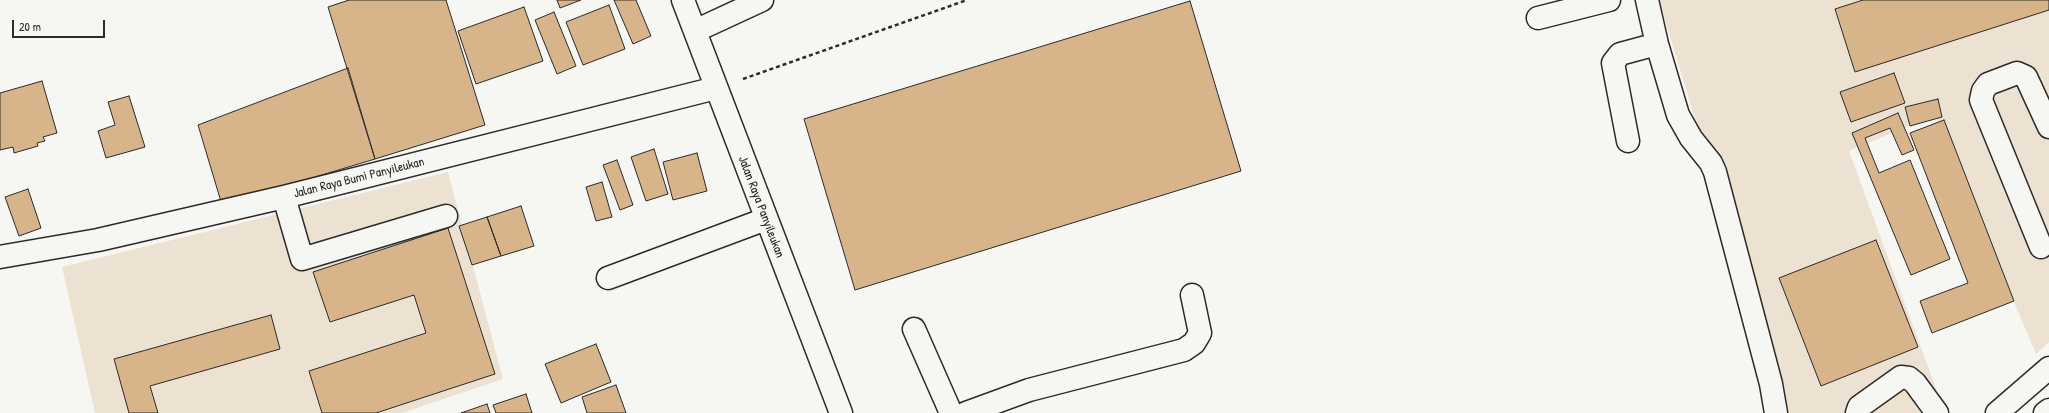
<!DOCTYPE html>
<style>
body{margin:0}
#map{position:relative;width:2049px;height:413px;overflow:hidden;background:#f6f6f2;font-family:"Patrick Hand",sans-serif}
canvas{display:block}
.scale{position:absolute;left:12px;top:20px;width:93px;height:18px;box-sizing:border-box;border:2px solid #2b2b2b;border-top:0;padding-left:5px;font-size:12px;line-height:14px;white-space:nowrap;color:#2b2b2b;-webkit-text-stroke:3px #f6f6f2;paint-order:stroke}
</style>
<div id="map">
<canvas width="2049" height="413"></canvas>
<div class="scale">20 m</div>
</div>
<script>
const ctx = document.querySelector('canvas').getContext('2d');
ctx.lineJoin = 'round';
function fillPath(path, color) {
  ctx.fillStyle = color;
  ctx.fill(path, 'evenodd');
}
function shape(rows) {
  const path = new Path2D();
  for (const r of rows) {
    path.moveTo(r[0], r[1]);
    for (let i = 2; i < r.length; i += 2) path.lineTo(r[i], r[i + 1]);
  }
  return path;
}
function trace(path, color, width, dash) {
  ctx.strokeStyle = color;
  ctx.lineWidth = width;
  ctx.lineCap = dash ? 'butt' : 'round';
  ctx.setLineDash(dash || []);
  ctx.stroke(path);
}
function drawText(font, color, halo, rows, align = 'center') {
  ctx.font = font + ' "Patrick Hand",sans-serif';
  ctx.lineWidth = 4;
  ctx.setLineDash([]);
  ctx.textBaseline = 'middle';
  ctx.strokeStyle = halo;
  ctx.fillStyle = color;
  for (const [text, x, y, turn = 0] of rows) {
    ctx.save();
    ctx.translate(x, y);
    ctx.rotate((+turn || 0) * Math.PI / 180);
    ctx.textAlign = isNaN(turn) ? turn : align;
    if (halo) ctx.strokeText(text, 0, 0);
    ctx.fillText(text, 0, 0);
    ctx.restore();
  }
}
const built = shape([
 [1659,0,2049,0,2049,342,2036,354,1935,115,1849,151,1945,413,1784,413],
 [448,172,503,379,402,413,95,413,62,267]
]);
const building = shape([
 [349,0,446,0,485,125,375,159,328,7,349,0],
 [557,0,581,0,560,8,557,0],
 [614,0,636,0,651,36,633,44,614,0],
 [1863,0,2049,0,2049,10,1855,72,1835,9,1863,0],
 [1190,1,1241,171,855,290,804,119,1190,1],
 [609,5,625,49,583,65,566,22,609,5],
 [524,7,543,61,476,84,458,31,524,7],
 [554,12,576,66,557,74,535,20,554,12],
 [348,68,375,159,222,205,198,125,348,68],
 [1894,73,1905,103,1851,122,1840,92,1894,73],
 [42,81,57,133,43,137,45,141,37,143,38,146,14,153,13,147,0,150,0,93,42,81],
 [129,96,145,147,106,158,98,131,115,125,108,102,129,96],
 [1938,99,1942,117,1910,126,1905,107,1938,99],
 [1898,113,1914,150,1902,155,1890,128,1865,138,1879,173,1910,160,1950,259,1911,275,1852,133,1898,113],
 [1944,120,2014,301,1932,333,1920,301,1968,283,1910,133,1944,120],
 [654,149,668,194,646,201,631,157,654,149],
 [697,153,707,191,673,200,663,162,697,153],
 [617,160,633,205,620,210,603,165,617,160],
 [602,182,612,217,596,221,586,187,602,182],
 [28,189,41,228,19,236,5,197,28,189],
 [521,206,534,246,501,256,487,217,521,206],
 [487,217,501,256,472,265,459,226,487,217],
 [448,228,495,374,376,413,322,413,309,371,426,333,414,295,330,322,313,272,448,228],
 [1876,240,1918,347,1821,386,1779,278,1876,240],
 [271,315,280,349,150,386,158,413,129,413,114,359,271,315],
 [596,344,611,382,561,403,545,364,596,344],
 [616,385,626,413,587,413,582,397,616,385],
 [526,394,532,413,496,413,493,405,526,394],
 [487,404,490,413,461,413,487,404]
]);
const path = shape([
 [743,79,967,0]
]);
const minor = shape([
 [683,0,841,413],
 [1647,0,1657,44,1678,115,1691,138,1711,163,1715,172,1771,384,1776,413],
 [1538,18,1609,0],
 [695,31,762,0],
 [1628,141,1613,63,1620,54,1657,44],
 [284,197,302,259,446,216],
 [2041,247,1981,100,1983,91,1988,84,2017,73,2026,77,2049,127],
 [0,257,98,240,284,197,716,88],
 [608,278,766,219],
 [914,329,951,413],
 [966,413,1029,390,1184,350,1194,343,1200,333,1192,295],
 [1857,413,1859,407,1901,377,1909,378,1915,383,1937,413]
]);
const major = shape([
 [1997,413,2049,368]
]);
const highway = shape([
 [2045,413,2049,410]
]);
const streetNames = [
 ["Jalan Raya Bumi Panyileukan",359,178,-14],
 ["Jalan Raya Panyileukan",761,207,69]
];
fillPath(built, '#ede2d2');
fillPath(building, '#d7b489');
trace(building, '#2b2b2b', 1);
trace(minor, '#2b2b2b', 25);
trace(major, '#2b2b2b', 25);
trace(highway, '#2b2b2b', 25);
trace(path, '#2b2b2b', 2.5, [4, 3]);
trace(minor, '#f6f6f2', 22);
trace(major, '#f6f6f2', 22);
trace(highway, '#f6f6f2', 22);
drawText('13px', '#2b2b2b', '#f6f6f2', streetNames);
</script>
